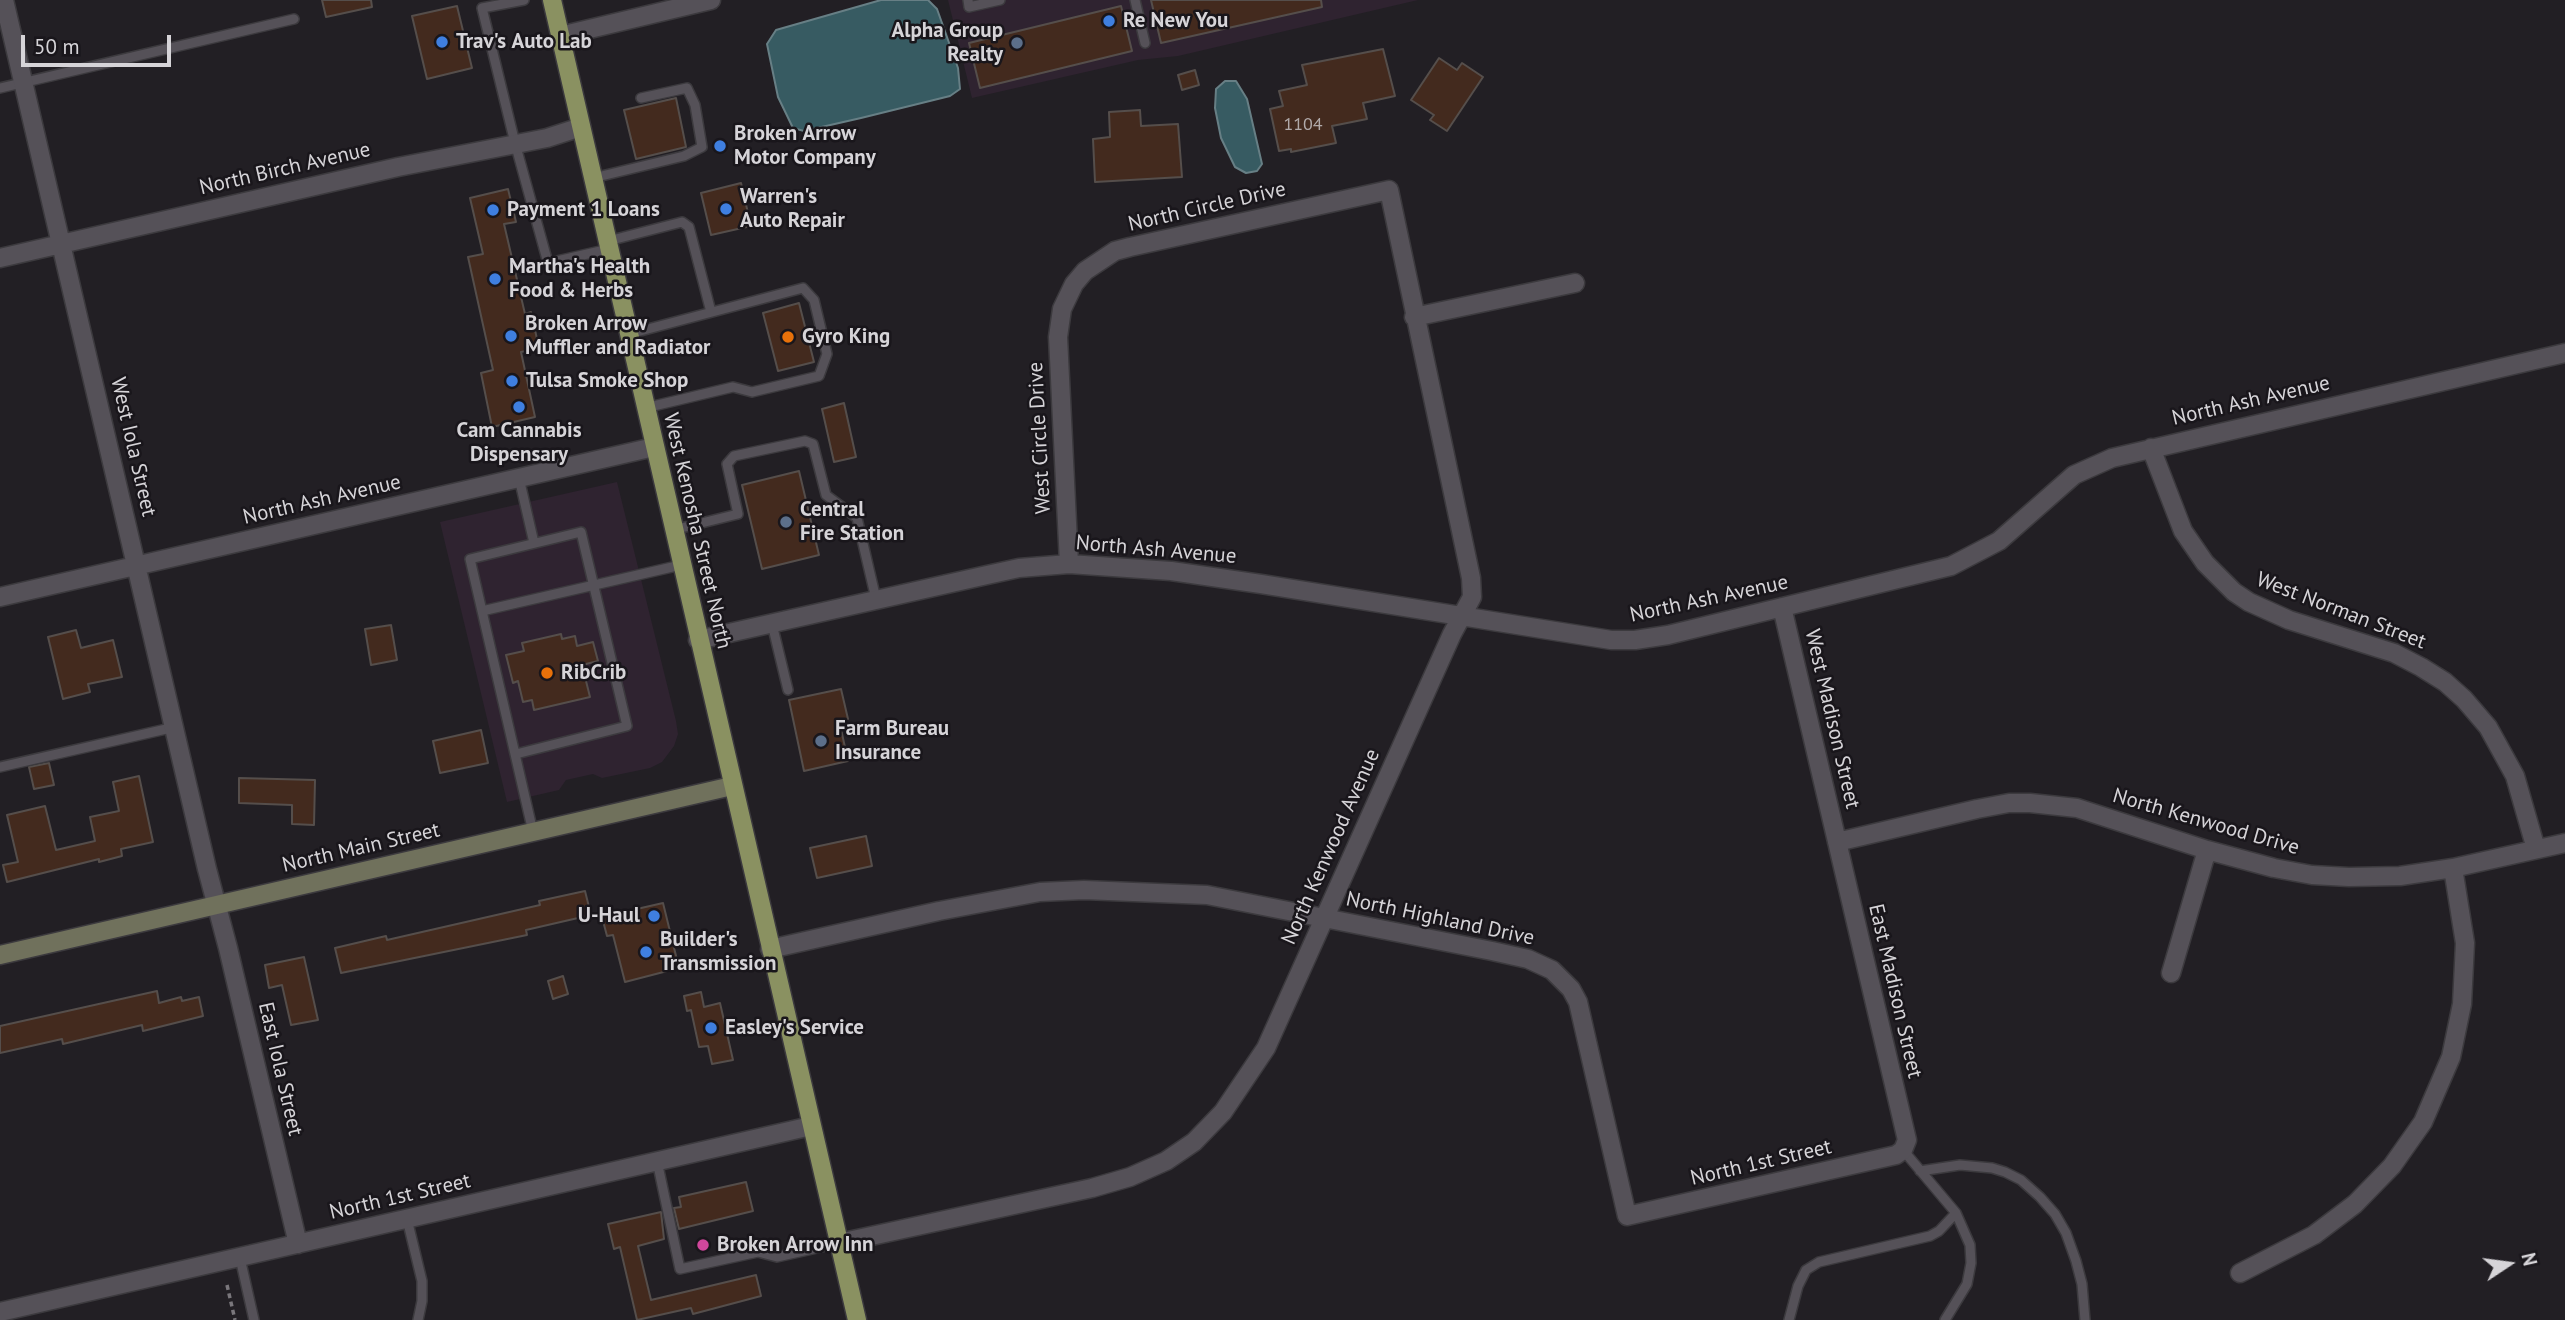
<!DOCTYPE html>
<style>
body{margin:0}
#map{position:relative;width:2565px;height:1320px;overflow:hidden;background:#221f24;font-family:"PT Sans",sans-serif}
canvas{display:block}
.north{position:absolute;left:2474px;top:1229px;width:70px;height:70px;-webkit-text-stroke:5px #19161b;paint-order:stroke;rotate:77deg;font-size:19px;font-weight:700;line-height:28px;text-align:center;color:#d6d4d8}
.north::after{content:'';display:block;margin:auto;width:24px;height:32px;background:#d6d4d8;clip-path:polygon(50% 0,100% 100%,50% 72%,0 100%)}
.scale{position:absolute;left:21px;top:35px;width:150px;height:32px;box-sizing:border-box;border:4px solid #d6d4d8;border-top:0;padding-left:9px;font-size:21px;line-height:24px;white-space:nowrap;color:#d6d4d8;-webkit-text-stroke:5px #19161b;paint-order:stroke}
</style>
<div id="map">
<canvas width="2565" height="1320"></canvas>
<div class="north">N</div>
<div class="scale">50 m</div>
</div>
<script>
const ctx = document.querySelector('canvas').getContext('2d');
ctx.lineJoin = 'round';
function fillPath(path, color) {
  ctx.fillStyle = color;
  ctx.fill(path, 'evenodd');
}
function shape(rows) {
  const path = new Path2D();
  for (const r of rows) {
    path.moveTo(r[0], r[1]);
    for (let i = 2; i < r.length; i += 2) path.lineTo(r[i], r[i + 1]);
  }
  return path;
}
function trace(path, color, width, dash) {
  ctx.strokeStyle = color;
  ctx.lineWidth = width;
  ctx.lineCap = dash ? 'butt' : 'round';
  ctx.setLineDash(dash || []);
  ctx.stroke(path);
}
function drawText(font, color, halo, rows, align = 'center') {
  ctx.font = font + ' "PT Sans",sans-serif';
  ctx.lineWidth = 5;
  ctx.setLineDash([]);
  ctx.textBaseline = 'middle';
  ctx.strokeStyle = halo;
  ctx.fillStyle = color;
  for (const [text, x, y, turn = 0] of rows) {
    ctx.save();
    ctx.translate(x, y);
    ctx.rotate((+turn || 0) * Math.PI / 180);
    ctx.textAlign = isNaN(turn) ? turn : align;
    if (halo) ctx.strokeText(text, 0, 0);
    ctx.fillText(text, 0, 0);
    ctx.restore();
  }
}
const commercial = shape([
 [948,0,1418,0,1178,56,1138,60,972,98],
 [617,482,676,721,678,734,674,746,662,762,650,768,602,778,593,774,566,780,559,790,507,802,440,522]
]);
const water = shape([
 [881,0,928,0,937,9,958,68,960,89,950,96,861,118,804,131,793,128,778,97,767,44,776,30,881,0],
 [1225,81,1236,81,1247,99,1262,164,1257,171,1246,173,1235,167,1221,138,1215,108,1216,89,1225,81]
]);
const building = shape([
 [322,0,371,0,372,7,326,17,322,0],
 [1151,0,1321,0,1322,7,1161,43,1151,0],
 [457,6,472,68,427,79,412,16,457,6],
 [1121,6,1132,51,980,88,969,43,1121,6],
 [1383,49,1395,96,1363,103,1367,119,1332,126,1336,143,1291,152,1291,149,1279,151,1270,109,1283,106,1279,91,1307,85,1302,65,1383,49],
 [1439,58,1457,70,1462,63,1483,77,1447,131,1430,120,1434,115,1411,100,1439,58],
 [1195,70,1199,85,1182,90,1178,75,1195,70],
 [676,98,686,147,636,159,624,110,676,98],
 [1140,110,1141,126,1178,124,1182,177,1095,182,1093,139,1110,137,1109,112,1140,110],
 [741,183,751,226,711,235,701,193,741,183],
 [508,189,516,222,504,224,525,314,531,312,539,348,521,352,535,417,492,427,481,373,493,370,468,257,483,254,470,198,508,189],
 [799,303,814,362,778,371,763,313,799,303],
 [844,403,856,457,834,462,822,409,844,403],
 [799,471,819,555,762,569,742,485,799,471],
 [391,625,397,660,371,665,365,629,391,625],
 [76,630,81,648,113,640,122,677,88,684,90,692,63,699,48,637,76,630],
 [561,634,562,639,575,636,577,646,593,642,598,661,582,665,590,697,534,710,532,700,523,702,518,681,513,683,506,655,524,651,522,643,561,634],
 [841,689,848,719,839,720,848,761,804,771,789,700,841,689],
 [481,730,488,763,440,773,433,741,481,730],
 [49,763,54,785,34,789,29,767,49,763],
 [139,776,153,842,121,849,122,856,99,862,99,859,7,882,3,865,18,862,7,815,45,806,56,850,95,841,90,817,119,811,113,782,139,776],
 [239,778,315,780,314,825,292,824,292,805,239,803,239,778],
 [866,836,872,866,817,878,810,848,866,836],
 [585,891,591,915,526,930,527,935,341,973,335,948,386,936,387,940,540,905,539,901,585,891],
 [663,903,679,968,625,982,613,935,607,936,602,917,663,903],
 [304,957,318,1020,291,1025,282,985,269,988,265,965,304,957],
 [563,976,568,994,553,999,548,981,563,976],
 [157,991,159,1003,181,997,182,1001,199,997,203,1016,143,1031,142,1025,63,1044,62,1039,0,1053,0,1026,157,991],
 [701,992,704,1007,720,1003,733,1060,712,1064,708,1046,699,1047,691,1010,687,1011,684,996,701,992],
 [746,1182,753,1211,679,1229,674,1208,681,1207,679,1197,746,1182],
 [661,1212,664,1239,638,1246,651,1300,756,1275,761,1296,693,1314,691,1308,637,1320,620,1247,614,1249,608,1224,661,1212]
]);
const path = shape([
 [227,1285,235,1320]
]);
const service = shape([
 [524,0,482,8,515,143,548,263,609,249],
 [968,0,969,7,1000,0],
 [1135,0,1145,43],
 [0,88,294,19],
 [593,178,684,156,702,147,695,105,687,88,641,98],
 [608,241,682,222,689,227,711,312],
 [629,334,803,288,814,300,827,354,819,376,752,392,733,387,645,408],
 [519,478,534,543],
 [673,530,738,514,727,464,734,456,805,441,813,444,826,495,857,518,876,599],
 [482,611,470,559,581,532,627,726,516,754],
 [772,624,788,690],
 [0,767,175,727],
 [533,832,482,611,681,565],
 [1903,1150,1956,1213,1970,1245,1971,1263,1967,1284,1945,1320],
 [657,1161,680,1269,758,1252,777,1257,839,1243],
 [1920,1171,1960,1165,1992,1168,2005,1172,2021,1180,2040,1197,2055,1214,2066,1233,2076,1261,2082,1284,2085,1320],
 [407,1219,422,1281,422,1301,418,1320],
 [240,1258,254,1320],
 [1789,1320,1798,1286,1806,1270,1819,1262,1930,1236,1939,1231,1956,1213]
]);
const minor = shape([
 [4,0,207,869,228,948,298,1244],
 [560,36,711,0],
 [0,258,398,167,547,138,581,127],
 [1414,317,1575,283],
 [2151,448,2183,531,2205,563,2234,592,2249,602,2289,620,2394,653,2421,667,2445,682,2464,699,2488,727,2515,776,2536,849],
 [0,597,654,447],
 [698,640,987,575,1019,568,1069,564,1171,571,1261,584,1611,640,1635,640,1668,635,1951,566,1999,541,2074,475,2112,458,2565,353],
 [1837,842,1977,809,2009,803,2030,803,2077,808,2207,850,2274,868,2312,875,2349,877,2400,876,2453,868,2565,843],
 [770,949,939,911,1040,892,1084,890,1207,895,1492,951,1528,959,1552,970,1571,989,1578,1002,1627,1216,1896,1155,1903,1150,1907,1140,1782,607],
 [2171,973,2207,850],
 [839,1243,1092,1188,1130,1177,1166,1161,1194,1142,1223,1112,1266,1048,1452,634,1472,597,1471,578,1389,190,1130,247,1115,251,1085,271,1074,284,1062,309,1058,337,1069,564],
 [2240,1273,2314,1235,2355,1204,2392,1166,2423,1122,2451,1057,2462,1004,2465,943,2453,868],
 [0,1312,811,1126]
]);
const secondary = shape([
 [0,955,732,786]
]);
const primary = shape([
 [552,0,857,1320]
]);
const markers = [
 [1109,21,7,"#3f7fe0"],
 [442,42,7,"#3f7fe0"],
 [1017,43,7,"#5c6f8a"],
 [720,146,7,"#3f7fe0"],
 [726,209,7,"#3f7fe0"],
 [493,210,7,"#3f7fe0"],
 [495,279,7,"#3f7fe0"],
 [511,336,7,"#3f7fe0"],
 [788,337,7,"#e8710a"],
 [512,381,7,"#3f7fe0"],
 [519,407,7,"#3f7fe0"],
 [786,522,7,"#5c6f8a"],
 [547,673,7,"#e8710a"],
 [821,741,7,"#5c6f8a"],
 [654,916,7,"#3f7fe0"],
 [646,952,7,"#3f7fe0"],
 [711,1028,7,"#3f7fe0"],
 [703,1245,7,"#d1479c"]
];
const numberNames = [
 ["1104",1303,125]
];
const poiNames = [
 ["Re New You",1123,21],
 ["Alpha Group",1003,31,"right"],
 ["Realty",1003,55,"right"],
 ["Trav's Auto Lab",456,42],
 ["Broken Arrow",734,134],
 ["Motor Company",734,158],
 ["Warren's",740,197],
 ["Auto Repair",740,221],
 ["Payment 1 Loans",507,210],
 ["Martha's Health",509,267],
 ["Food & Herbs",509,291],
 ["Broken Arrow",525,324],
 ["Muffler and Radiator",525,348],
 ["Gyro King",802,337],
 ["Tulsa Smoke Shop",526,381],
 ["Cam Cannabis",519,431,"center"],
 ["Dispensary",519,455,"center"],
 ["Central",800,510],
 ["Fire Station",800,534],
 ["RibCrib",561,673],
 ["Farm Bureau",835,729],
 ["Insurance",835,753],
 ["U-Haul",640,916,"right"],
 ["Builder's",660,940],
 ["Transmission",660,964],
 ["Easley's Service",725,1028],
 ["Broken Arrow Inn",717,1245]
];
const streetNames = [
 ["North Birch Avenue",285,169,-13],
 ["North Circle Drive",1207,207,-13],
 ["North Ash Avenue",2251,401,-13],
 ["West Circle Drive",1040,438,-93],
 ["West Iola Street",133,447,77],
 ["North Ash Avenue",322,500,-13],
 ["West Kenosha Street North",697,531,77],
 ["North Ash Avenue",1156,550,5],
 ["North Ash Avenue",1709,599,-12],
 ["West Norman Street",2341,611,21],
 ["West Madison Street",1832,719,77],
 ["North Kenwood Drive",2206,822,16],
 ["North Kenwood Avenue",1331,847,-66],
 ["North Main Street",361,848,-13],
 ["North Highland Drive",1440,919,12],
 ["East Madison Street",1895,991,77],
 ["East Iola Street",280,1069,77],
 ["North 1st Street",1761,1163,-13],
 ["North 1st Street",400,1197,-13]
];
fillPath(commercial, '#2f2330');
fillPath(water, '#375b62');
trace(water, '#677f85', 2);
fillPath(building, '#432a1e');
trace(building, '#554e4b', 2);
trace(service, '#3c3a3e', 12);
trace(minor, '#3c3a3e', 21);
trace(secondary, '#3c3a3e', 21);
trace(primary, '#3c3a3e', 21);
trace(path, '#7a777c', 3.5, [5, 3.5]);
trace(service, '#555158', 9);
trace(minor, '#555158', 18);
trace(secondary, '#70715c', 18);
trace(primary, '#8a9161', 18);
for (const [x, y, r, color] of markers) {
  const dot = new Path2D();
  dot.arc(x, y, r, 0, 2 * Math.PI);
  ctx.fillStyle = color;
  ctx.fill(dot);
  trace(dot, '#19161b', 2.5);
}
drawText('18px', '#b1aaaa', null, numberNames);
drawText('bold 21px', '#d6d4d8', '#19161b', poiNames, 'left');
drawText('21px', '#d6d4d8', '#19161b', streetNames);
</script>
